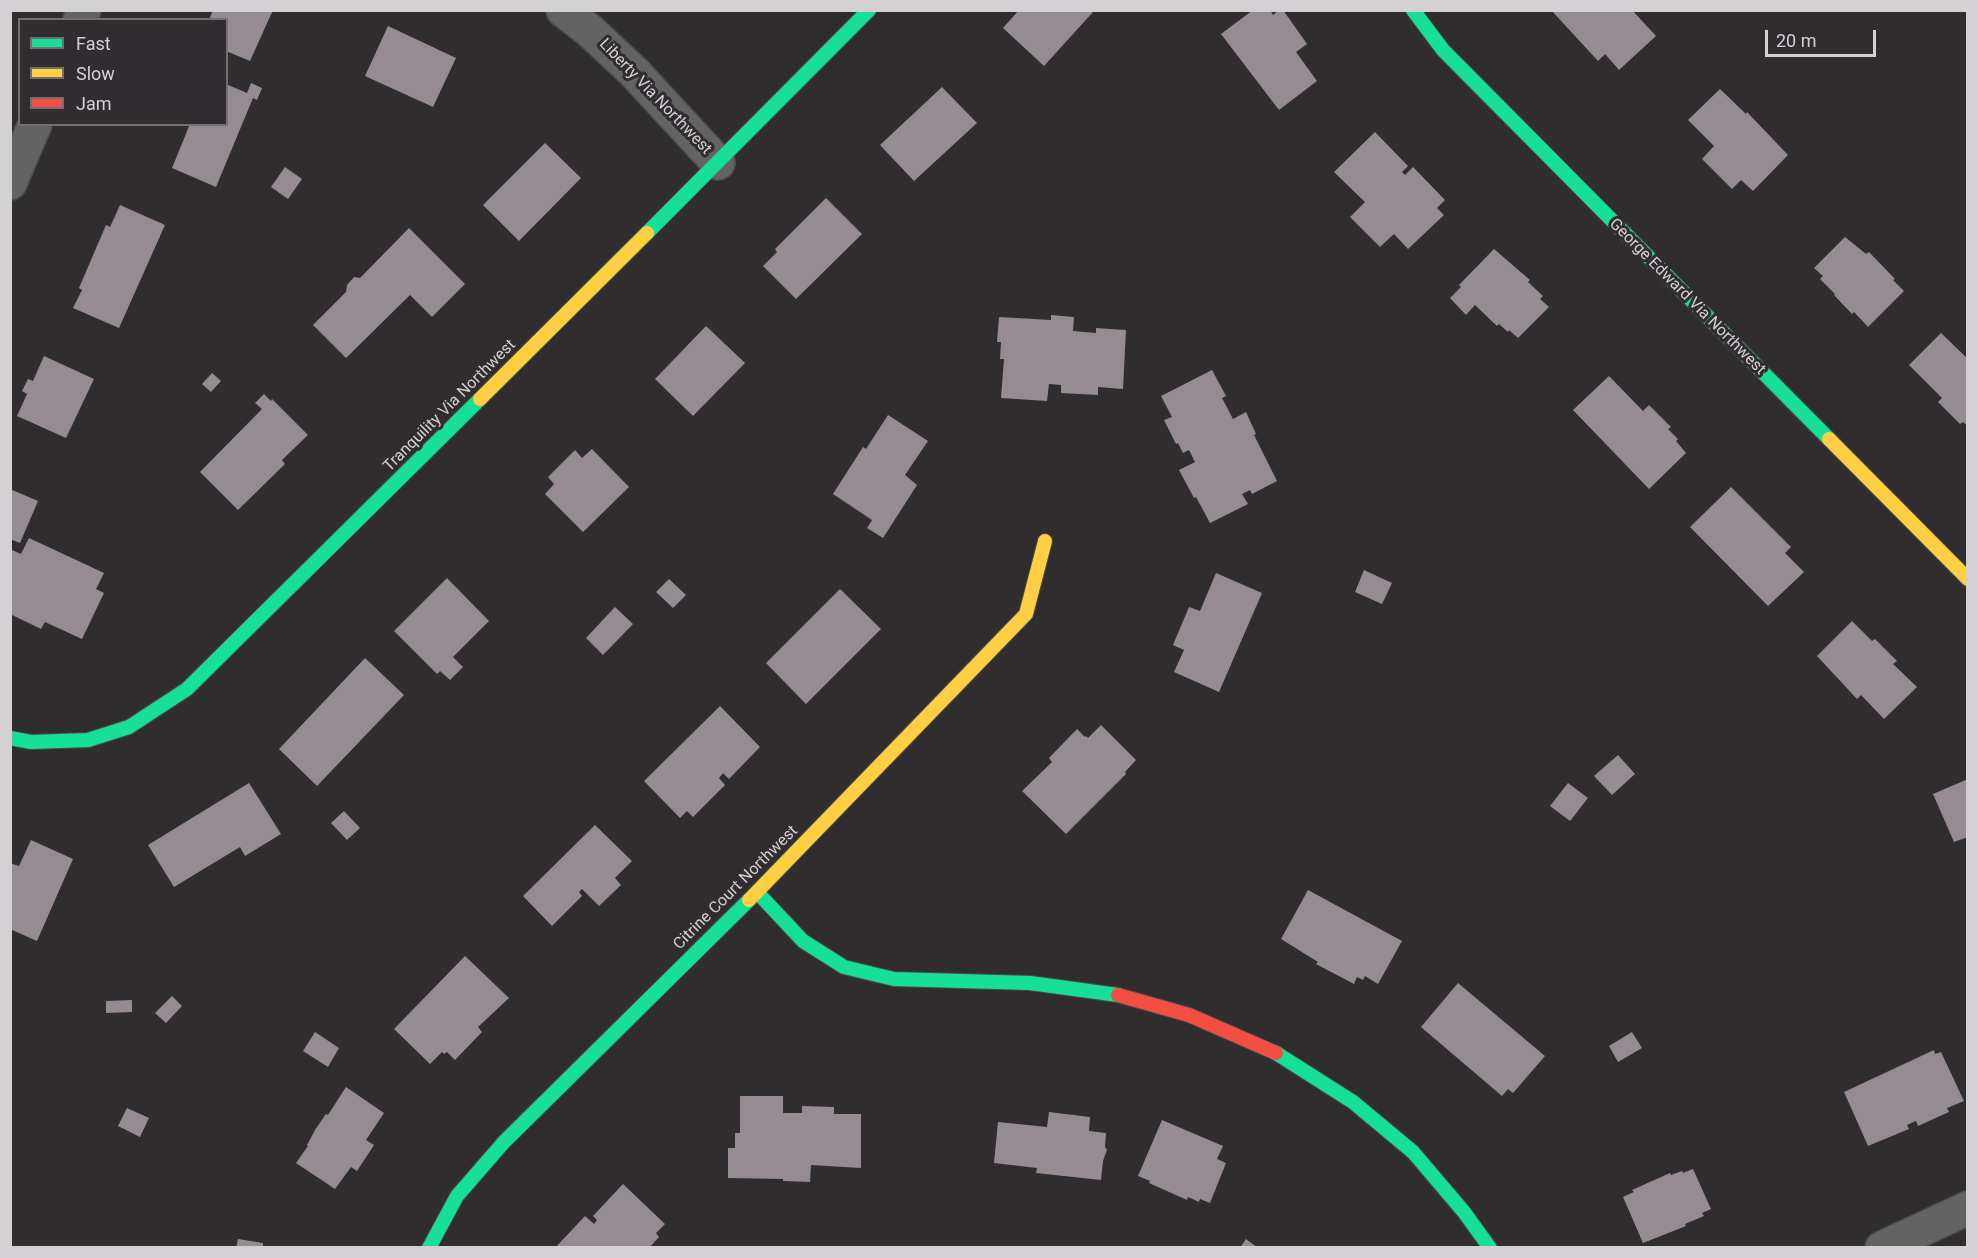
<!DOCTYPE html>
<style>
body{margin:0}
#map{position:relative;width:1978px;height:1258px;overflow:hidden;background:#302d2f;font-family:Roboto,sans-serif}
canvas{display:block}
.frame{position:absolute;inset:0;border:12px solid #d4d1d4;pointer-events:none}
.legend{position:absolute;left:18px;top:18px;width:210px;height:108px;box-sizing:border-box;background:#312c30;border:2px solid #726e72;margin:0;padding:8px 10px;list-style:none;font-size:18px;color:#d4d1d4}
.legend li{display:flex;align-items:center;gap:12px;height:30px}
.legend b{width:30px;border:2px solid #726e72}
.scale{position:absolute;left:1765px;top:30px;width:111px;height:27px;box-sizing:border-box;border:3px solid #d4d1d4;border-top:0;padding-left:8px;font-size:18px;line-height:21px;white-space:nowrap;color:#d4d1d4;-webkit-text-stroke:4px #312c30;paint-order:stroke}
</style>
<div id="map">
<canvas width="1978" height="1258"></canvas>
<div class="frame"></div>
<ul class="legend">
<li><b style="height:8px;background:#16e098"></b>Fast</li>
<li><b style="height:8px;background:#ffcf43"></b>Slow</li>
<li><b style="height:8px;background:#f24e42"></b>Jam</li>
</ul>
<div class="scale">20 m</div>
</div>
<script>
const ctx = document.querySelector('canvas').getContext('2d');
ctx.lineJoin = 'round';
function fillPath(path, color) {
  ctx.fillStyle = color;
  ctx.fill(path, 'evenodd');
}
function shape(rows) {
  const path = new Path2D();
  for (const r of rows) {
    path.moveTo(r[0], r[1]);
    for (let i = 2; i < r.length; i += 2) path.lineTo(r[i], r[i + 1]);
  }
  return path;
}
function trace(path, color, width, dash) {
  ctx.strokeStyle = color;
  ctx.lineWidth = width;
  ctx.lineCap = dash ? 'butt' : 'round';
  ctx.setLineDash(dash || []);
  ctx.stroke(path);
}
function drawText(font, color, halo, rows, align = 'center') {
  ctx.font = font + ' Roboto,sans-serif';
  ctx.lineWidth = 6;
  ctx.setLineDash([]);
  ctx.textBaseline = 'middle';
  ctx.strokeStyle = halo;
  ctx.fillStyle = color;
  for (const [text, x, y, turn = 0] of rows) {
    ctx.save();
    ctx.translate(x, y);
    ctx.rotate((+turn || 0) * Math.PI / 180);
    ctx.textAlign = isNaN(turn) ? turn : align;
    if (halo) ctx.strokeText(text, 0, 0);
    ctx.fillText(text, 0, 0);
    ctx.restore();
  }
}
const building = shape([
 [213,10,273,10,250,61,226,51,226,20,209,20],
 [1019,10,1091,10,1093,12,1044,66,1003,28],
 [1253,10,1270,10,1273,15,1279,10,1283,10,1307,44,1296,52,1317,81,1279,110,1221,34],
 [1551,10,1632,10,1656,36,1619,70,1605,54,1598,61],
 [388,26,456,58,433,107,365,76],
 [251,83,262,88,257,100,253,98,216,187,172,168,190,124,226,124,226,84,247,93],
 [942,87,977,123,914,181,880,145],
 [1720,89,1746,114,1747,112,1788,155,1753,191,1741,180,1732,189,1702,159,1714,146,1688,120],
 [1375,132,1408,166,1402,172,1405,175,1413,167,1445,200,1437,208,1444,215,1408,249,1394,234,1380,247,1350,217,1365,202,1334,172],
 [545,143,581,178,519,241,483,205],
 [285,167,302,179,288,199,271,187],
 [826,198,862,234,796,299,763,266,777,252,775,249],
 [120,205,165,225,119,328,73,308,82,290,79,288,106,225,110,227],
 [409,228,465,284,432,317,410,295,346,358,313,325,346,292,347,285,354,277,360,278],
 [1845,237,1866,254,1869,252,1895,279,1893,280,1904,291,1868,327,1854,312,1852,314,1834,295,1835,294,1820,279,1823,276,1814,268],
 [1494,249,1530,280,1528,282,1543,296,1540,299,1549,307,1518,338,1509,330,1508,332,1499,324,1497,326,1475,305,1466,315,1450,298,1461,287,1459,285],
 [1051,315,1074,317,1073,331,1096,333,1096,328,1126,330,1123,389,1098,387,1098,395,1061,393,1061,385,1049,384,1047,401,1001,398,1004,359,1000,359,1001,342,997,342,999,317,1051,320],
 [706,326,745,363,693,416,655,379],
 [1941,333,1968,359,1968,426,1963,422,1960,424,1938,402,1942,398,1909,365],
 [44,356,94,379,66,438,17,416,27,394,22,391,28,379,33,381],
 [1212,370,1226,396,1222,398,1233,419,1246,412,1256,434,1254,435,1277,481,1252,494,1250,490,1242,494,1248,504,1210,523,1196,497,1194,498,1179,470,1195,462,1189,450,1183,453,1178,443,1176,444,1164,420,1172,417,1161,396],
 [212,373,221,381,211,392,202,384],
 [1609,376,1643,411,1649,405,1671,427,1668,429,1678,439,1676,441,1686,453,1649,489,1573,410],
 [264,394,271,401,272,399,308,435,282,460,285,464,238,510,200,472,262,409,255,403],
 [888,415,928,441,905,475,917,485,883,538,867,528,872,520,833,494,863,447,866,449],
 [592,449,629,487,583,532,545,494,554,484,548,477,575,450,582,458],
 [1731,487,1791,547,1785,553,1804,572,1768,606,1690,527],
 [10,489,38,501,20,543,10,539],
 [29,538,104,573,96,589,104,593,82,639,45,622,41,629,10,614,10,549,21,554],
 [1364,570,1392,583,1382,604,1355,592],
 [1216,573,1262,593,1219,692,1174,672,1184,650,1173,645,1189,607,1200,611],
 [447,578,489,621,453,657,463,667,450,680,440,671,437,674,394,631],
 [669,579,686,595,673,608,656,592],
 [840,589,881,629,806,704,766,663],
 [615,607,633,624,603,655,586,638],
 [1852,621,1872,641,1875,639,1897,661,1893,664,1917,687,1884,719,1861,695,1857,699,1817,656],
 [365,658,404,695,317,786,279,749],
 [720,706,760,747,729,779,723,773,719,778,725,785,693,817,687,811,680,818,644,781],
 [1101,725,1136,760,1125,772,1126,774,1066,834,1022,791,1052,762,1049,758,1077,729,1085,737,1086,736,1088,738],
 [1618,755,1635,774,1612,795,1594,776],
 [1968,779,1968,837,1954,842,1933,794],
 [249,783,281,834,245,856,240,847,174,887,148,845],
 [1568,783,1588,798,1570,821,1550,806],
 [344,811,360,828,347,840,331,823],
 [595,825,632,861,615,878,621,885,599,906,582,889,579,892,582,896,552,926,523,896],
 [31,840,73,859,37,941,10,929,10,863,19,866],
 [1308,890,1402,941,1378,984,1365,976,1363,980,1357,977,1354,984,1316,964,1318,962,1281,939],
 [465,956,509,998,478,1027,482,1032,455,1060,447,1052,444,1054,442,1052,430,1064,394,1029],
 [1458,983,1545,1056,1513,1093,1508,1089,1502,1096,1421,1027],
 [172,996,182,1006,166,1023,155,1013],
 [132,1000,132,1012,106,1013,106,1001],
 [315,1032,339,1048,328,1067,303,1051],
 [1632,1032,1642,1048,1618,1062,1609,1046],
 [1934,1050,1935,1054,1941,1052,1964,1101,1947,1108,1949,1112,1918,1126,1916,1121,1907,1125,1909,1129,1868,1146,1844,1092],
 [346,1087,384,1113,366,1140,374,1145,357,1171,351,1167,335,1189,296,1163,308,1146,307,1145,315,1130,326,1114,328,1115],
 [740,1096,783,1096,783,1113,802,1113,802,1106,834,1107,834,1114,861,1114,861,1168,811,1165,810,1182,783,1181,783,1179,728,1178,728,1148,735,1148,735,1133,740,1133],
 [127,1108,149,1118,140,1137,118,1126],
 [1049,1112,1090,1117,1089,1131,1106,1133,1105,1147,1107,1150,1103,1161,1101,1180,1036,1173,1037,1168,994,1163,998,1122,1047,1127],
 [1162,1120,1223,1146,1217,1159,1226,1163,1210,1203,1200,1199,1199,1202,1188,1197,1187,1200,1149,1183,1150,1181,1138,1176],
 [1693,1169,1711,1209,1702,1213,1704,1216,1685,1224,1686,1226,1643,1243,1623,1197,1634,1192,1632,1190,1670,1173,1671,1175,1682,1171,1683,1173],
 [623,1184,665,1224,656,1233,659,1237,649,1248,555,1248,585,1216,594,1224,597,1220,593,1216],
 [238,1239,263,1243,263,1248,236,1248],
 [1246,1239,1258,1248,1240,1248]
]);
const street = shape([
 [563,10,590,31,634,72,718,163],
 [80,20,84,10],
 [10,183,35,124],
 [1882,1248,1968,1208]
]);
const fast = shape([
 [1413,10,1443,50,1829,439],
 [647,233,869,10],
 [10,738,31,742,88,740,129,727,187,689,480,399],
 [757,892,803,941,844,967,894,979,1030,983,1118,995],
 [1276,1053,1353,1102,1413,1152,1464,1212,1490,1248],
 [429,1248,457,1196,504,1142,749,900]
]);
const slow = shape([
 [480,399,647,233],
 [1829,439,1968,579],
 [749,900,1026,614,1045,541]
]);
const jam = shape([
 [1118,995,1189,1015,1276,1053]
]);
const streetNames = [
 ["Liberty Via Northwest",655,97,46],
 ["George Edward Via Northwest",1687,297,45],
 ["Tranquility Via Northwest",450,406,-45],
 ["Citrine Court Northwest",736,888,-45]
];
fillPath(building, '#958c93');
trace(street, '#4d4a4d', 36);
trace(fast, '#4d4a4d', 16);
trace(slow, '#4d4a4d', 16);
trace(jam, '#4d4a4d', 16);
trace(street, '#646364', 33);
trace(fast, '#16e098', 14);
trace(slow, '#ffcf43', 14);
trace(jam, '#f24e42', 14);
drawText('16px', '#d4d1d4', '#312c30', streetNames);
</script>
